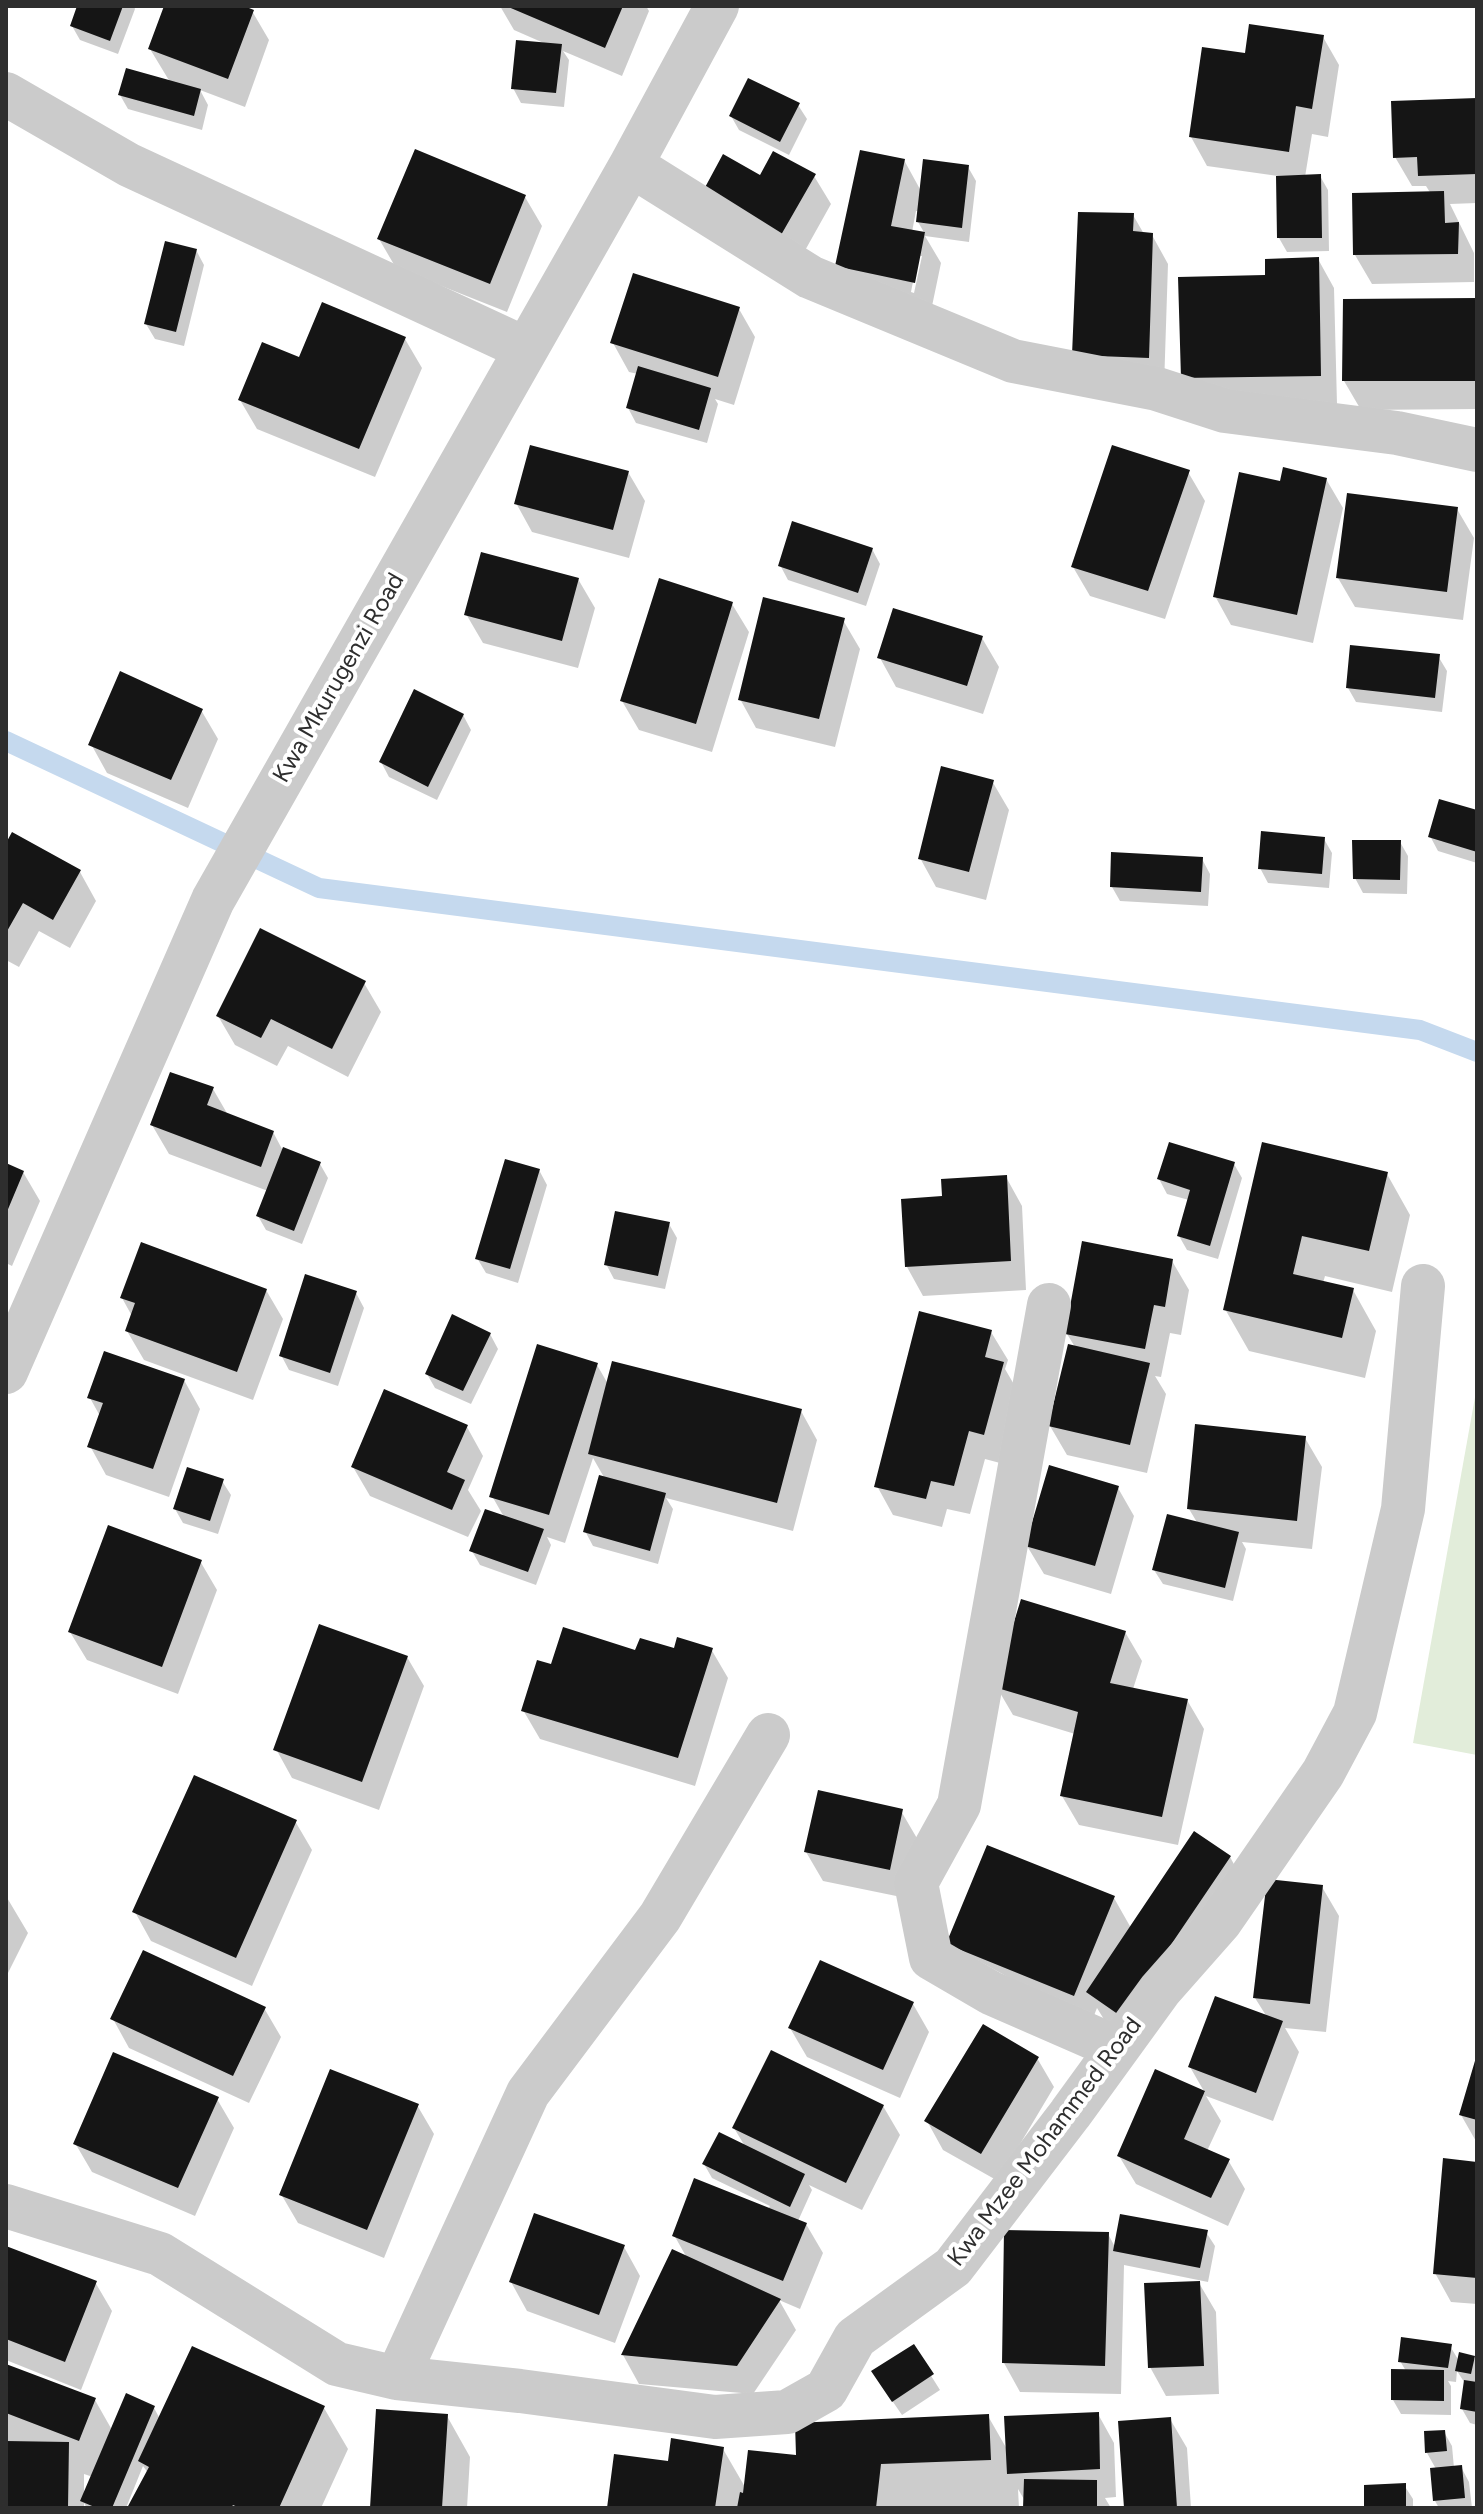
<!DOCTYPE html>
<style>
body{margin:0}
#map{position:relative;width:1483px;height:2514px;overflow:hidden;background:#fff;font-family:Figtree,sans-serif}
canvas{display:block}
.frame{position:absolute;inset:0;border:8px solid #2e2e2e;pointer-events:none}
</style>
<div id="map">
<canvas width="1483" height="2514"></canvas>
<div class="frame"></div>
</div>
<script>
const ctx = document.querySelector('canvas').getContext('2d');
ctx.lineJoin = 'round';
function fillPath(path, color) {
  ctx.fillStyle = color;
  ctx.fill(path, 'evenodd');
}
function shape(rows) {
  const path = new Path2D();
  for (const r of rows) {
    path.moveTo(r[0], r[1]);
    for (let i = 2; i < r.length; i += 2) path.lineTo(r[i], r[i + 1]);
  }
  return path;
}
function trace(path, color, width, dash) {
  ctx.strokeStyle = color;
  ctx.lineWidth = width;
  ctx.lineCap = dash ? 'butt' : 'round';
  ctx.setLineDash(dash || []);
  ctx.stroke(path);
}
function drawText(font, color, halo, rows, align = 'center') {
  ctx.font = font + ' Figtree,sans-serif';
  ctx.lineWidth = 8;
  ctx.setLineDash([]);
  ctx.textBaseline = 'middle';
  ctx.strokeStyle = halo;
  ctx.fillStyle = color;
  for (const [text, x, y, turn = 0] of rows) {
    ctx.save();
    ctx.translate(x, y);
    ctx.rotate((+turn || 0) * Math.PI / 180);
    ctx.textAlign = isNaN(turn) ? turn : align;
    if (halo) ctx.strokeText(text, 0, 0);
    ctx.fillText(text, 0, 0);
    ctx.restore();
  }
}
const green = shape([
 [1477,1386,1477,1755,1413,1743]
]);
const shadow = shape([
 [79,6,134,6,135,9,118,54,80,40,72,26],
 [166,6,238,6,252,11,269,40,245,107,200,90,208,105,202,130,128,109,120,95,170,82,150,49],
 [500,6,646,6,649,11,622,76,563,51,569,60,564,107,521,103,513,88,546,44,514,30],
 [1323,37,1339,65,1328,137,1312,134,1305,177,1320,176,1328,190,1329,251,1287,252,1279,238,1278,176,1207,166,1191,137,1246,56],
 [1477,100,1477,203,1450,204,1474,253,1474,282,1372,284,1355,255,1431,194,1426,186,1412,186,1395,157],
 [798,105,807,119,789,155,739,130,731,116],
 [904,160,921,191,968,167,976,181,969,242,925,236,941,263,931,311,838,266],
 [916,211,919,211,918,222,925,234,912,232],
 [918,256,922,256,914,293,911,292],
 [814,176,831,204,798,263,704,193,760,177],
 [525,197,542,226,507,312,396,268,379,239],
 [1133,215,1144,234,1152,235,1168,264,1164,387,1091,384],
 [196,250,204,265,184,346,155,339,146,324],
 [1318,259,1334,288,1337,404,1199,407,1182,378],
 [1477,300,1477,409,1361,410,1344,381],
 [739,309,755,337,734,405,715,399,718,404,707,443,636,423,628,408,638,374,629,372,613,343],
 [405,339,422,368,375,477,257,429,240,400,300,360],
 [628,472,645,501,629,558,532,532,516,503],
 [1188,472,1205,501,1165,619,1090,596,1073,567],
 [1326,479,1343,508,1313,643,1231,625,1215,596,1282,483],
 [1457,509,1474,538,1463,620,1355,607,1338,578],
 [872,549,880,564,866,606,788,580,780,565],
 [578,579,595,608,578,668,483,643,466,614],
 [732,604,749,632,712,752,639,730,622,701],
 [843,620,860,649,835,747,756,728,740,699],
 [982,638,999,667,983,714,896,687,880,658],
 [1438,656,1447,671,1442,712,1356,702,1348,688],
 [201,710,218,739,188,808,107,773,91,744],
 [463,715,471,730,437,800,389,777,381,762],
 [992,781,1009,810,986,900,936,887,920,858],
 [1477,813,1477,863,1438,851,1430,836],
 [1324,839,1332,853,1329,888,1268,883,1260,868],
 [1400,842,1408,856,1407,894,1363,893,1355,878],
 [6,847,80,872,96,901,70,948,39,931,19,967,6,960],
 [1202,859,1210,874,1208,906,1120,901,1112,887],
 [364,983,381,1012,348,1077,288,1046,277,1066,235,1045,218,1016],
 [213,1089,228,1115,273,1132,282,1149,320,1164,328,1178,302,1244,266,1230,258,1216,268,1191,169,1154,152,1125],
 [1264,1145,1387,1174,1410,1215,1392,1292,1325,1276,1323,1283,1353,1290,1376,1331,1365,1378,1249,1351,1225,1309],
 [1234,1164,1242,1178,1218,1259,1187,1250,1179,1236,1189,1200,1167,1194,1159,1179],
 [6,1165,23,1172,40,1201,12,1266,6,1263],
 [539,1170,547,1185,518,1283,486,1273,477,1258],
 [1006,1177,1022,1206,1026,1290,923,1296,907,1267,944,1198],
 [669,1224,677,1238,665,1289,614,1279,606,1264],
 [1172,1261,1189,1290,1181,1335,1170,1333,1161,1377,1155,1376,1166,1394,1147,1473,1067,1455,1050,1426,1075,1347,1067,1334],
 [266,1290,283,1319,253,1400,144,1360,127,1331,132,1316,122,1298],
 [356,1293,364,1308,338,1386,289,1370,281,1355],
 [991,1332,1008,1360,1005,1369,1019,1393,1000,1463,985,1459,970,1514,947,1509,942,1527,893,1515,877,1486],
 [490,1334,498,1349,471,1404,435,1388,427,1374],
 [597,1365,608,1384,801,1411,817,1440,793,1531,666,1498,673,1509,658,1564,593,1546,585,1531,605,1479,593,1458,565,1543,547,1537,551,1545,536,1585,480,1565,472,1551,504,1517,492,1496],
 [184,1380,200,1409,169,1497,106,1475,90,1446,100,1416,90,1398],
 [467,1427,483,1456,468,1490,481,1511,468,1537,370,1496,353,1467],
 [1305,1438,1322,1467,1312,1549,1242,1542,1246,1549,1233,1601,1163,1584,1154,1570,1198,1524,1189,1509],
 [222,1481,231,1495,218,1534,183,1523,175,1509],
 [1118,1488,1134,1516,1111,1594,1044,1574,1027,1546],
 [200,1561,217,1590,178,1694,87,1660,70,1632],
 [1125,1632,1142,1661,1133,1689,1187,1700,1204,1729,1178,1845,1079,1825,1062,1796,1075,1734,1013,1715,996,1686],
 [711,1649,728,1678,695,1786,540,1739,523,1710,553,1666,637,1652],
 [407,1657,424,1686,379,1810,292,1778,276,1749],
 [901,1811,918,1840,906,1898,823,1881,806,1852],
 [295,1821,312,1850,252,1986,151,1941,135,1912],
 [1230,1857,1246,1886,1139,2045,1105,2021,1097,2008,1091,2023,948,1944,1114,1898,1131,1928],
 [1322,1887,1339,1916,1326,2032,1285,2028,1299,2052,1273,2121,1206,2096,1221,2121,1207,2151,1228,2160,1245,2189,1228,2226,1136,2184,1119,2156,1156,2072,1205,2093,1190,2067,1267,2017,1255,1998],
 [6,1896,28,1933,6,1977],
 [913,2004,929,2032,900,2098,807,2057,790,2028],
 [264,2008,281,2037,249,2103,129,2048,113,2019],
 [1037,2058,1054,2087,998,2181,943,2150,927,2121],
 [1477,2059,1477,2143,1461,2115],
 [217,2099,234,2128,195,2216,92,2172,75,2143],
 [417,2105,434,2134,384,2258,298,2223,281,2194],
 [883,2106,900,2135,862,2210,809,2185,812,2190,798,2221,806,2224,823,2253,800,2309,779,2300,796,2330,753,2394,639,2384,623,2355,673,2251,687,2258,674,2235,768,2209,770,2206,712,2178,704,2164,746,2148,734,2128],
 [1477,2164,1477,2304,1451,2302,1435,2273],
 [1206,2232,1215,2246,1208,2282,1124,2265,1121,2394,1020,2392,1004,2363,1108,2234,1115,2247],
 [624,2247,640,2276,615,2343,527,2311,511,2282],
 [6,2248,95,2282,112,2311,81,2390,6,2360],
 [1199,2283,1216,2312,1219,2394,1166,2396,1150,2367],
 [1450,2346,1459,2361,1474,2358,1477,2363,1477,2425,1470,2423,1462,2409,1466,2385,1457,2371,1456,2382,1448,2381,1451,2386,1451,2415,1401,2414,1393,2400,1406,2371,1400,2361],
 [913,2347,940,2390,902,2415,882,2386],
 [6,2366,95,2400,112,2430,154,2408,160,2419,324,2408,348,2449,321,2508,130,2508,148,2473,143,2466,126,2508,87,2508,84,2503,84,2508,6,2508],
 [84,2474,93,2477,84,2497],
 [1098,2414,1114,2443,1116,2497,1105,2498,1111,2508,1025,2508,1025,2501,1018,2489,1019,2508,609,2508,669,2464,723,2449,745,2487,799,2458,988,2416,1008,2451],
 [447,2416,470,2457,467,2508,372,2508],
 [1170,2419,1187,2448,1191,2508,1126,2508],
 [1444,2432,1452,2446,1454,2468,1461,2467,1469,2482,1472,2508,1439,2508,1435,2501,1436,2469,1427,2453],
 [1404,2485,1413,2499,1413,2508,1366,2508]
]);
const stream = shape([
 [6,741,319,888,1420,1030,1477,1052]
]);
const building = shape([
 [77,6,123,6,110,41,70,26],
 [164,6,244,6,254,10,228,79,148,49],
 [506,6,623,6,605,48],
 [1249,24,1324,35,1312,109,1296,106,1289,152,1189,137,1202,47,1245,53],
 [516,40,562,44,556,93,511,89],
 [126,68,201,89,194,116,118,95],
 [748,78,800,103,780,142,729,116],
 [1477,98,1477,174,1418,176,1417,157,1393,158,1391,101],
 [415,149,526,195,490,284,377,239],
 [860,150,905,159,891,226,925,232,915,283,835,266],
 [773,151,816,174,781,235,702,193,723,154,760,175],
 [923,159,969,165,962,228,916,222],
 [1321,174,1322,238,1277,238,1276,176],
 [1444,191,1445,223,1459,222,1458,254,1353,255,1352,193],
 [1078,212,1134,213,1133,231,1153,233,1149,358,1072,355],
 [165,241,197,249,176,332,144,324],
 [1319,257,1321,376,1181,378,1178,277,1265,275,1265,259],
 [633,273,740,307,718,377,610,343],
 [1477,298,1477,381,1342,381,1343,299],
 [322,302,406,337,359,449,238,400,262,342,299,357],
 [638,366,711,388,699,430,626,408],
 [530,445,629,471,613,530,514,504],
 [1112,445,1190,470,1148,591,1071,567],
 [1283,467,1327,478,1297,615,1213,597,1239,472,1280,481],
 [1347,493,1458,507,1447,592,1336,578],
 [792,521,873,548,858,593,778,566],
 [481,552,579,578,562,641,464,615],
 [659,578,733,602,696,724,620,701],
 [763,597,845,618,819,719,738,700],
 [893,608,983,636,967,686,877,658],
 [1350,645,1440,654,1435,698,1346,688],
 [120,671,203,709,171,780,88,745],
 [414,689,464,714,428,787,379,762],
 [941,766,994,780,969,872,918,859],
 [1439,799,1477,810,1477,852,1428,837],
 [1261,831,1325,837,1322,874,1258,869],
 [12,832,81,870,53,920,23,903,6,933,6,843],
 [1352,840,1401,840,1400,880,1353,879],
 [1111,852,1203,857,1201,892,1110,887],
 [260,928,366,981,332,1049,271,1019,261,1038,216,1016],
 [170,1072,214,1087,207,1105,274,1131,261,1167,150,1125],
 [1169,1142,1235,1162,1210,1246,1177,1236,1190,1190,1157,1179],
 [1262,1142,1388,1172,1369,1251,1302,1236,1293,1274,1354,1288,1342,1338,1223,1310],
 [283,1147,321,1162,294,1231,256,1216],
 [505,1159,540,1169,510,1269,475,1259],
 [6,1163,24,1171,6,1214],
 [1007,1175,1011,1261,905,1267,901,1199,942,1196,941,1179],
 [615,1211,670,1222,658,1276,604,1265],
 [1082,1241,1173,1259,1165,1307,1154,1305,1145,1349,1065,1334],
 [141,1242,267,1289,237,1372,125,1331,135,1303,120,1298],
 [305,1274,357,1291,330,1373,279,1356],
 [919,1311,992,1330,985,1357,1004,1362,984,1435,969,1431,954,1486,931,1481,926,1499,874,1487],
 [452,1314,491,1333,463,1391,425,1374],
 [537,1344,598,1363,549,1515,489,1497],
 [1068,1344,1150,1363,1130,1445,1048,1426],
 [104,1351,185,1379,153,1469,87,1447,103,1403,87,1398],
 [612,1361,802,1409,777,1503,588,1454],
 [384,1389,468,1425,447,1472,465,1480,452,1510,351,1467],
 [1195,1424,1306,1436,1297,1521,1187,1509],
 [1049,1465,1119,1486,1095,1566,1025,1546],
 [187,1467,224,1479,210,1521,173,1509],
 [599,1475,666,1493,650,1551,583,1532],
 [485,1509,544,1529,528,1572,469,1551],
 [1167,1514,1239,1532,1225,1588,1152,1570],
 [108,1525,202,1560,162,1667,68,1632],
 [1021,1599,1126,1631,1110,1683,1188,1699,1162,1817,1060,1796,1078,1712,994,1687],
 [319,1624,408,1656,362,1782,273,1750],
 [563,1627,635,1650,640,1638,674,1648,677,1637,713,1648,678,1758,521,1711,537,1660,551,1664],
 [194,1775,297,1820,236,1958,132,1912],
 [818,1790,903,1809,890,1870,804,1852],
 [1194,1831,1231,1856,1122,2017,1086,1992],
 [987,1845,1115,1896,1074,1996,946,1944],
 [1267,1879,1323,1885,1310,2004,1253,1998],
 [143,1950,266,2007,233,2076,110,2019],
 [820,1960,914,2002,883,2070,788,2028],
 [1215,1996,1283,2021,1256,2093,1188,2067],
 [983,2024,1039,2057,981,2154,924,2121],
 [771,2050,884,2105,846,2183,732,2128],
 [113,2052,219,2097,178,2188,73,2144],
 [1477,2054,1477,2120,1459,2115],
 [330,2069,419,2104,367,2230,279,2195],
 [1155,2069,1205,2091,1184,2139,1230,2159,1211,2198,1117,2156],
 [719,2132,805,2174,790,2207,702,2164],
 [1443,2158,1477,2162,1477,2278,1433,2274],
 [694,2178,807,2223,783,2281,672,2236],
 [534,2213,625,2245,599,2315,509,2282],
 [1120,2214,1208,2230,1200,2268,1113,2251],
 [1004,2230,1109,2232,1105,2366,1002,2363],
 [6,2246,97,2281,65,2362,6,2339],
 [672,2249,781,2299,737,2366,621,2355],
 [1200,2281,1204,2366,1148,2368,1144,2283],
 [1401,2337,1452,2344,1448,2368,1398,2362],
 [914,2344,934,2374,892,2402,871,2371],
 [192,2346,325,2406,279,2508,240,2508,233,2505,231,2508,127,2508,149,2467,138,2461],
 [1459,2352,1475,2356,1471,2374,1455,2371],
 [6,2364,96,2398,79,2441,6,2413],
 [1391,2369,1444,2370,1444,2401,1391,2400],
 [1464,2380,1477,2382,1477,2412,1460,2409],
 [126,2393,155,2406,112,2508,97,2508,80,2501],
 [376,2409,448,2414,442,2508,370,2508],
 [1099,2412,1100,2469,1007,2474,1004,2416],
 [989,2414,991,2460,881,2464,876,2508,737,2508,740,2492,743,2493,748,2450,796,2455,795,2423],
 [1171,2417,1177,2508,1124,2508,1118,2421],
 [1445,2430,1447,2451,1425,2453,1424,2431],
 [671,2438,724,2447,715,2508,607,2508,614,2454,668,2461],
 [6,2441,69,2442,68,2508,6,2508],
 [1462,2465,1465,2498,1433,2501,1430,2468],
 [1024,2479,1097,2480,1097,2508,1023,2508],
 [1406,2483,1406,2508,1364,2508,1364,2485]
]);
const minor = shape([
 [6,94,129,165,526,349],
 [631,165,810,277,1013,361,1157,389,1225,411,1397,433,1477,450],
 [1049,1305,959,1805,916,1883,931,1958,991,1993,1117,2048],
 [6,1372,213,900,631,165,717,6],
 [6,2206,160,2254,337,2364,397,2378,520,2391,715,2417,787,2412,826,2390,855,2338,953,2267,1070,2114,1160,1990,1220,1922,1323,1773,1355,1713,1403,1509,1423,1286],
 [397,2378,528,2093,660,1917,768,1735]
]);
const streetNames = [
 ["Kwa Mkurugenzi Road",339,678,-60],
 ["Kwa Mzee Mohammed Road",1045,2142,-53]
];
fillPath(green, '#e2edda');
fillPath(shadow, '#0003');
trace(stream, '#c5d9ee', 20);
fillPath(building, '#151515');
trace(minor, '#cbcbcb', 44);
drawText('24px', '#2e2e2e', '#fff', streetNames);
</script>
